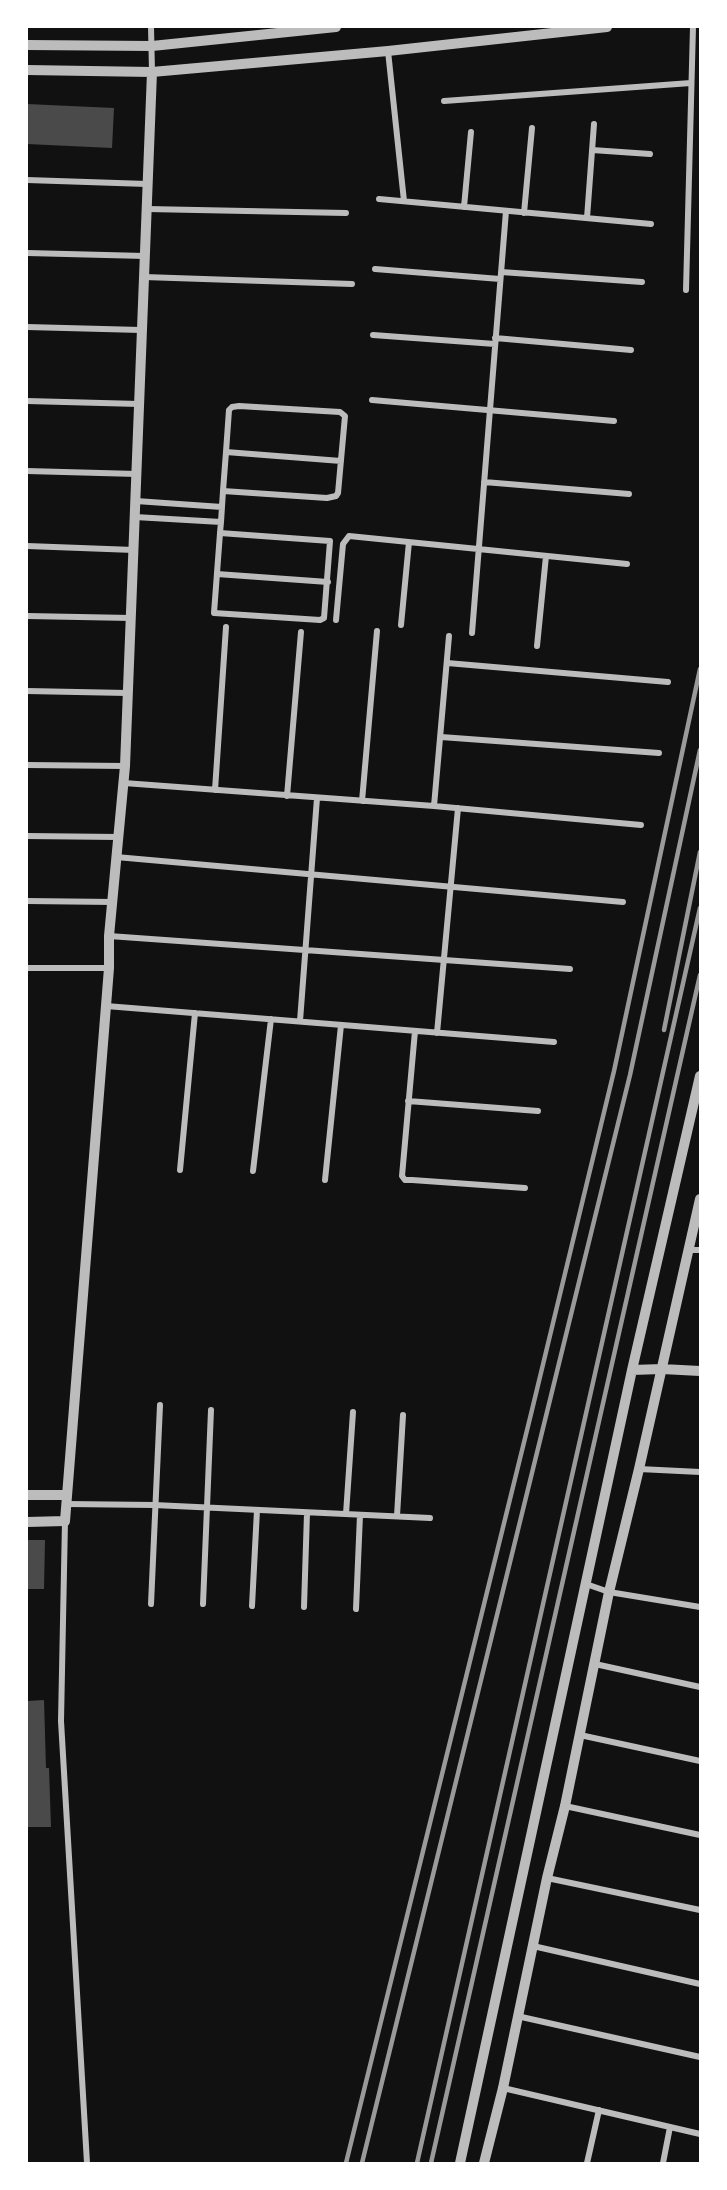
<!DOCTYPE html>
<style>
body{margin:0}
#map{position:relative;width:727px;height:2190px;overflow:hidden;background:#111;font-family:Ubuntu,sans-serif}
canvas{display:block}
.frame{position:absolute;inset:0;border:28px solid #fff;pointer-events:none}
</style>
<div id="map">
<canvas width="727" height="2190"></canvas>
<div class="frame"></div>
</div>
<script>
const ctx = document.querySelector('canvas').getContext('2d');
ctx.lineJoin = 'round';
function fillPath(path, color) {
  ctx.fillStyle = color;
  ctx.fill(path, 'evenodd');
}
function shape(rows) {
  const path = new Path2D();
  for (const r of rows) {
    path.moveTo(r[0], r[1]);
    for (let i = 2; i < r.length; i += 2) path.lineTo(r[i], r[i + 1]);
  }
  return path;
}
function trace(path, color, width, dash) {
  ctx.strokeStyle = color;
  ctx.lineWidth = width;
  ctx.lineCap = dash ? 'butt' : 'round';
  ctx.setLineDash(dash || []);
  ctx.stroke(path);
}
const building = shape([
 [27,104,114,108,112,148,27,144],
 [28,1540,45,1540,44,1589,28,1589],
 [44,1700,46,1768,49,1768,51,1827,27,1827,27,1701]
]);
const minor = shape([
 [151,27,152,72],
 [388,51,404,201],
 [444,101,691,83],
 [592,150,650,154],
 [27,180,147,184],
 [379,199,651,224],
 [464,207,471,132],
 [147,209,346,213],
 [524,213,532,128],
 [587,218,594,124],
 [27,253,145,256],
 [375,269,500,279],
 [501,272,642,282],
 [144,277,352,284],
 [686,290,693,27],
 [27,327,141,330],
 [373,335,495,344],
 [495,338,631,350],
 [372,400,614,421],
 [27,401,139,404],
 [226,452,341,461],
 [27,471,137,474],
 [484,482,629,494],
 [136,501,222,507],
 [135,517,221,522],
 [220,533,330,541,324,618,320,620,214,613,220,533,221,522,223,491,226,452,229,410,232,407,239,406,340,412,345,416,338,493,336,496,327,498,223,491],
 [27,546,134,550],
 [217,574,328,582],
 [27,616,131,618],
 [336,620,343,544,349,536,627,564],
 [401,625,409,542],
 [472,633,506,211],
 [537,646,546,556],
 [447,663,668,682],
 [27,691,127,693],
 [441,737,659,753],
 [27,765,125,766],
 [124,783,434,806,641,825],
 [215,790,226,627],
 [287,796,301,632],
 [362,801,377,631],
 [434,806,449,636],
 [27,836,118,837],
 [116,857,623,902],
 [27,901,113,902],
 [109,936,570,969],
 [27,968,109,968],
 [106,1006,554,1042],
 [300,1021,317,798],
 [415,1031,402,1176,405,1180,412,1180,525,1188],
 [437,1033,458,808],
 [408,1101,538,1111],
 [180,1170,195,1013],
 [253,1171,271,1019],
 [325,1180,341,1025],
 [688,1250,700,1250],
 [639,1469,700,1472],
 [67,1504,154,1505,430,1518],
 [346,1514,353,1412],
 [397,1516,403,1415],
 [65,1521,61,1721,87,2163],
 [586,1584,609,1592,700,1607],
 [151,1604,160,1405],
 [203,1604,211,1410],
 [252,1606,257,1510],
 [304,1607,307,1513],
 [356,1609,360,1515],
 [595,1664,700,1687],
 [580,1735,700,1761],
 [565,1806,700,1835],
 [547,1878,700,1910],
 [533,1946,700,1984],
 [517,2016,700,2057],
 [503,2088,700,2134],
 [587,2163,599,2110],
 [663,2163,670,2127]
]);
const tertiary = shape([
 [27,45,152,46,336,27],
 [27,70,152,72,388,51,607,27],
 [632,1370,662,1369,700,1371],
 [27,1495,67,1495],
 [27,1522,65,1521,109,968,109,936,125,766,152,72],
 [460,2163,632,1370,700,1076],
 [484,2163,503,2088,547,1878,565,1806,609,1592,639,1469,700,1199]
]);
const rail = shape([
 [664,1030,700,852],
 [346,2163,531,1414,614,1071,700,669],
 [362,2163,630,1075,700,750],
 [417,2163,700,908],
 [431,2163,700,975]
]);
fillPath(building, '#4a4a4a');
trace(minor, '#bcbcbc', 6);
trace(tertiary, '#bcbcbc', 10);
trace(rail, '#9a9a9a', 4.5);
</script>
